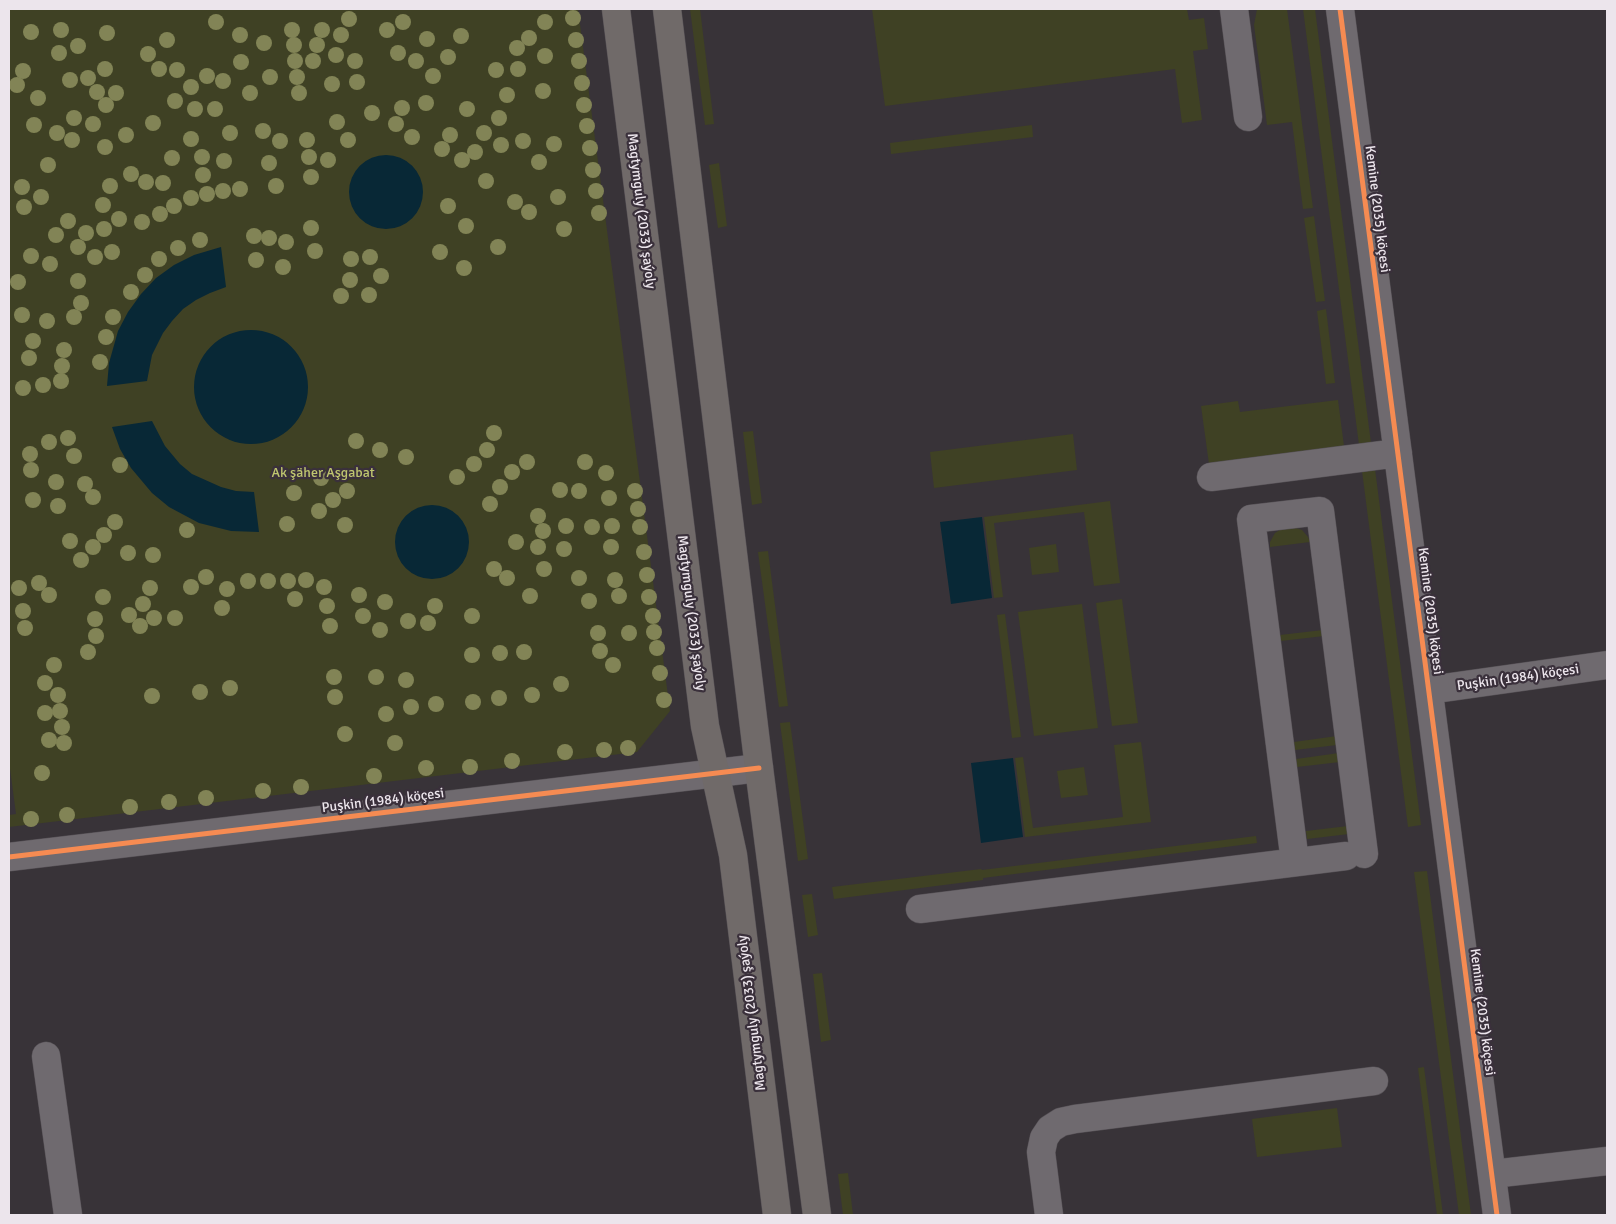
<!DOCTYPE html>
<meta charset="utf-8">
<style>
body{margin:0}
#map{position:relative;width:1616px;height:1224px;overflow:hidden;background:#383338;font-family:Signika,sans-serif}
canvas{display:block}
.frame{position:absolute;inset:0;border:10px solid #ece5ec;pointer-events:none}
</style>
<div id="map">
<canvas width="1616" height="1224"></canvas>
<div class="frame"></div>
</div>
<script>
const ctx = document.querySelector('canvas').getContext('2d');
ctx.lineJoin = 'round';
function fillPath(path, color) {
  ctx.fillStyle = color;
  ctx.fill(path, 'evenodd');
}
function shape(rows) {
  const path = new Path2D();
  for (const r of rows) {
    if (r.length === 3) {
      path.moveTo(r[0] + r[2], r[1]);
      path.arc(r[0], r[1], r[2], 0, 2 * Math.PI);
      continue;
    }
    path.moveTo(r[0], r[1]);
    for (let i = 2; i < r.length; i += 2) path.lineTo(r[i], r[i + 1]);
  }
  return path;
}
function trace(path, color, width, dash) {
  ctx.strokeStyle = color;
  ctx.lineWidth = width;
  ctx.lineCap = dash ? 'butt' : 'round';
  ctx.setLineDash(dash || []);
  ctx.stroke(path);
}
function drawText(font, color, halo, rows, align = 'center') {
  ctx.font = font + ' Signika,sans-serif';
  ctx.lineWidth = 4.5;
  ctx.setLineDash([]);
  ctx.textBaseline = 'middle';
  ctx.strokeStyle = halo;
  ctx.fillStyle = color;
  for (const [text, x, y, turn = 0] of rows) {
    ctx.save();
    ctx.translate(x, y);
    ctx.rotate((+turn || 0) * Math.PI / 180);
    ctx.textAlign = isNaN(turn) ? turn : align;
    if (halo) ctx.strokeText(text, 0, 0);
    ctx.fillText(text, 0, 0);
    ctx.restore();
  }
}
const green = shape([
 [9,9,578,9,670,711,637,752,9,827,9,815,16,814,9,761],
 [690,9,700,9,714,124,705,125],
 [872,9,1187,9,1189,20,1204,18,1208,49,1193,51,1202,120,1182,123,1175,69,885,106],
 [1257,9,1287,9,1313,208,1303,209,1292,122,1267,125,1254,25],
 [1303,9,1315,9,1371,443,1359,445],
 [1032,125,1033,137,891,154,890,143],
 [719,163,727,226,718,228,709,165],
 [1314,216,1325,301,1316,302,1304,218],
 [1326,309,1335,383,1326,384,1317,311],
 [1338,400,1344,446,1209,464,1201,406,1238,401,1240,412],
 [753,431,762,503,752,505,743,432],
 [1073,434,1077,470,934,488,930,452],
 [1375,469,1421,825,1408,827,1362,471],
 [1110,501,1120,583,1094,586,1084,512,994,523,1003,597,994,598,984,517],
 [1293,527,1302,530,1308,537,1310,542,1270,547,1270,542,1275,533,1283,528],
 [1056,544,1059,572,1032,575,1029,548],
 [768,551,788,706,779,707,758,552],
 [1122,599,1138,723,1112,726,1096,603],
 [1082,604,1098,728,1034,736,1018,612],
 [1005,614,1021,737,1012,738,997,615],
 [1323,630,1324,636,1281,641,1280,635],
 [790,722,808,859,798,861,780,723],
 [1337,736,1337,745,1295,750,1294,742],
 [1141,742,1151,822,1025,837,1015,758,1023,757,1033,828,1123,817,1114,745],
 [1339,753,1340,762,1297,767,1296,759],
 [1084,767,1088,795,1061,798,1057,771],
 [1348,826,1349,834,1307,839,1306,831],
 [1256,836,1257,843,983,878,983,880,834,899,832,887,981,869,982,870],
 [1427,871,1471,1215,1459,1215,1414,872],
 [812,894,818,935,808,937,802,895],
 [822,973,831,1040,821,1042,813,974],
 [1424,1067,1443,1215,1437,1215,1418,1068],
 [1337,1108,1342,1147,1257,1157,1252,1119],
 [848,1173,853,1215,843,1215,838,1174]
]);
const water = shape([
 [386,192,37],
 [221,247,226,287,210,293,196,300,183,309,172,321,163,333,152,355,147,381,107,386,109,363,118,331,128,312,141,294,156,278,174,265,194,255],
 [251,387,57],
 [152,421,165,446,180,464,192,474,221,487,236,491,254,492,259,532,231,531,199,523,169,507,152,493,131,468,120,449,112,427],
 [432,542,37],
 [982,517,992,598,951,604,940,522],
 [1013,758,1023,837,981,843,971,763]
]);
const minor = shape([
 [1234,9,1248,117],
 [1340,9,1497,1215],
 [1211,477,1398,453],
 [1429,690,1607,665],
 [9,857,759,768],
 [1295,862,1251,519,1320,511,1364,854],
 [920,909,1346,856],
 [46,1056,68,1215],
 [1492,1174,1607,1161],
 [1049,1215,1041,1152,1044,1138,1050,1129,1061,1122,1075,1119,1374,1081]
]);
const major = shape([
 [616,9,705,726,733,855,777,1215],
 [667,9,759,768,817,1215]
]);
const cycleway = shape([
 [1340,9,1497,1215],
 [9,857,759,768]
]);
const trees = [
 [573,18],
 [349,19],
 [216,22],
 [403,22],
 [545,22],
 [61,30],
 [292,30],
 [322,30],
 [387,30],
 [31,32],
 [107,33],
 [240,35],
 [341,35],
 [461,36],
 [529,38],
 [427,39],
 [167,40],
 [576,40],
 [264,43],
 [294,45],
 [317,45],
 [78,46],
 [517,48],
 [59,53],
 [398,53],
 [148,54],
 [336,55],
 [545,56],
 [448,57],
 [295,61],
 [313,61],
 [355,61],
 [416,61],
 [579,61],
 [241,62],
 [105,69],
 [159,69],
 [518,69],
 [177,70],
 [496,70],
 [23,71],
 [207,76],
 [433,76],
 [270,77],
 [297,77],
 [88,78],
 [70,80],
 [223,81],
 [357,82],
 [582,83],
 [332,84],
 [17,85],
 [191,87],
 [543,91],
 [97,92],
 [116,93],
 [250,93],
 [299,93],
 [507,95],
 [38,98],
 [175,101],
 [426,103],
 [106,105],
 [584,105],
 [402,108],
 [195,109],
 [215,109],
 [467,109],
 [372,113],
 [74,118],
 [499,118],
 [337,122],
 [153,123],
 [93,124],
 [396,124],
 [34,125],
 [587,126],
 [263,131],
 [57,133],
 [230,133],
 [484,133],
 [126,135],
 [450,135],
 [412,137],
 [191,139],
 [72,140],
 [307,140],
 [348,140],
 [280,141],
 [523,141],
 [554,144],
 [501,145],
 [105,147],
 [590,148],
 [442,149],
 [475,152],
 [202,157],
 [309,157],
 [172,158],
 [328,160],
 [462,160],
 [224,161],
 [539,162],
 [269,163],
 [48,165],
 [593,170],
 [131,174],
 [203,175],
 [311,177],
 [486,181],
 [146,182],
 [163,183],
 [110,186],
 [276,186],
 [22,187],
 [240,189],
 [223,191],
 [596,191],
 [207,194],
 [41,197],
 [558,197],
 [191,198],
 [515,202],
 [103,205],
 [174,206],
 [448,206],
 [24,207],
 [529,212],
 [599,213],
 [160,214],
 [119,219],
 [68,221],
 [142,222],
 [466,226],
 [311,228],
 [104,229],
 [564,229],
 [86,233],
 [56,235],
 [254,236],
 [269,238],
 [200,240],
 [286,242],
 [78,247],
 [498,247],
 [178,248],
 [315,251],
 [112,252],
 [440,252],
 [31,256],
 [95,257],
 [370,257],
 [159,259],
 [351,259],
 [256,260],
 [50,264],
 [283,267],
 [464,268],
 [145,275],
 [381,276],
 [350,280],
 [78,281],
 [18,282],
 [131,292],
 [369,295],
 [341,296],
 [81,303],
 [22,315],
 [74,317],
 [113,317],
 [47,321],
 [106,337],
 [33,341],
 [64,350],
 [29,358],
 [100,362],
 [62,366],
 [61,381],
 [43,385],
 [23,388],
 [494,433],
 [68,438],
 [356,441],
 [49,442],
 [380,450],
 [487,450],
 [30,454],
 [74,456],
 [406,457],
 [527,462],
 [585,462],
 [474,464],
 [120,465],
 [31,470],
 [512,472],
 [606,473],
 [457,477],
 [321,478],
 [56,482],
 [85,484],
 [500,487],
 [560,490],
 [347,491],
 [579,491],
 [635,491],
 [294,493],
 [93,497],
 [609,498],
 [33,500],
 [333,500],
 [490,504],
 [58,506],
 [638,509],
 [319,511],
 [538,516],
 [115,522],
 [287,524],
 [345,525],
 [566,526],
 [612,526],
 [592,527],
 [640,527],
 [187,530],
 [543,531],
 [104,535],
 [70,541],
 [516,542],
 [93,547],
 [538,547],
 [611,547],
 [564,549],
 [644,552],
 [128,553],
 [153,555],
 [81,560],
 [494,569],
 [544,569],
 [647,575],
 [206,577],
 [507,578],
 [579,578],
 [306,580],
 [615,580],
 [248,581],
 [268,581],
 [288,581],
 [39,583],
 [191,587],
 [324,587],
 [19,588],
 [150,588],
 [227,589],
 [49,595],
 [359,595],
 [530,596],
 [619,596],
 [103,597],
 [649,597],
 [295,599],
 [589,601],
 [385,602],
 [143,604],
 [327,606],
 [435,606],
 [222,608],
 [23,611],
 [129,615],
 [363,616],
 [472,616],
 [653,616],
 [154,618],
 [175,618],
 [95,619],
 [408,621],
 [428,623],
 [140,626],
 [330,626],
 [25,628],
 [380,630],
 [654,632],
 [598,633],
 [629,633],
 [96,636],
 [657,648],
 [600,651],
 [88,652],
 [524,652],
 [500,653],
 [472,655],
 [54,665],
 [613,665],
 [660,673],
 [334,677],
 [376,677],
 [406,680],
 [45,683],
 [561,684],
 [230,688],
 [200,692],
 [58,695],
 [532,695],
 [152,696],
 [335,697],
 [499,698],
 [664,700],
 [473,702],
 [436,704],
 [411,707],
 [60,711],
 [45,713],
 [386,714],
 [62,727],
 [345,734],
 [49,740],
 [64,743],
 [395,743],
 [628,748],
 [604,750],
 [565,752],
 [512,761],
 [470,767],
 [426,768],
 [42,773],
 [374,776],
 [301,787],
 [263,791],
 [206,798],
 [169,802],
 [130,807],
 [67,815],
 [31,819]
];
const streetNames = [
 ["Kemine (2035) köçesi",1377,209,83],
 ["Magtymguly (2033) şaýoly",641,211,83],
 ["Kemine (2035) köçesi",1430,611,83],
 ["Magtymguly (2033) şaýoly",691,613,83],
 ["Puşkin (1984) köçesi",1518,678,-8],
 ["Puşkin (1984) köçesi",383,801,-7],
 ["Kemine (2035) köçesi",1482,1012,83],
 ["Magtymguly (2033) şaýoly",752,1013,-97]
];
const parkNames = [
 ["Ak şäher Aşgabat",323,473]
];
fillPath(green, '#3f4124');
fillPath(water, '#082836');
trace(minor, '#555055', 29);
trace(major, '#555055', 29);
trace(minor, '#6f6a6f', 28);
trace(major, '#706a69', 28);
trace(cycleway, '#f68b52', 5);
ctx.fillStyle = '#828456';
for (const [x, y] of trees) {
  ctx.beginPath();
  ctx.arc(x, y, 8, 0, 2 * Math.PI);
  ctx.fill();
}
drawText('14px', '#ece5ec', '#3a303b', streetNames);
drawText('14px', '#bfc66f', '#3a303b', parkNames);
</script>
